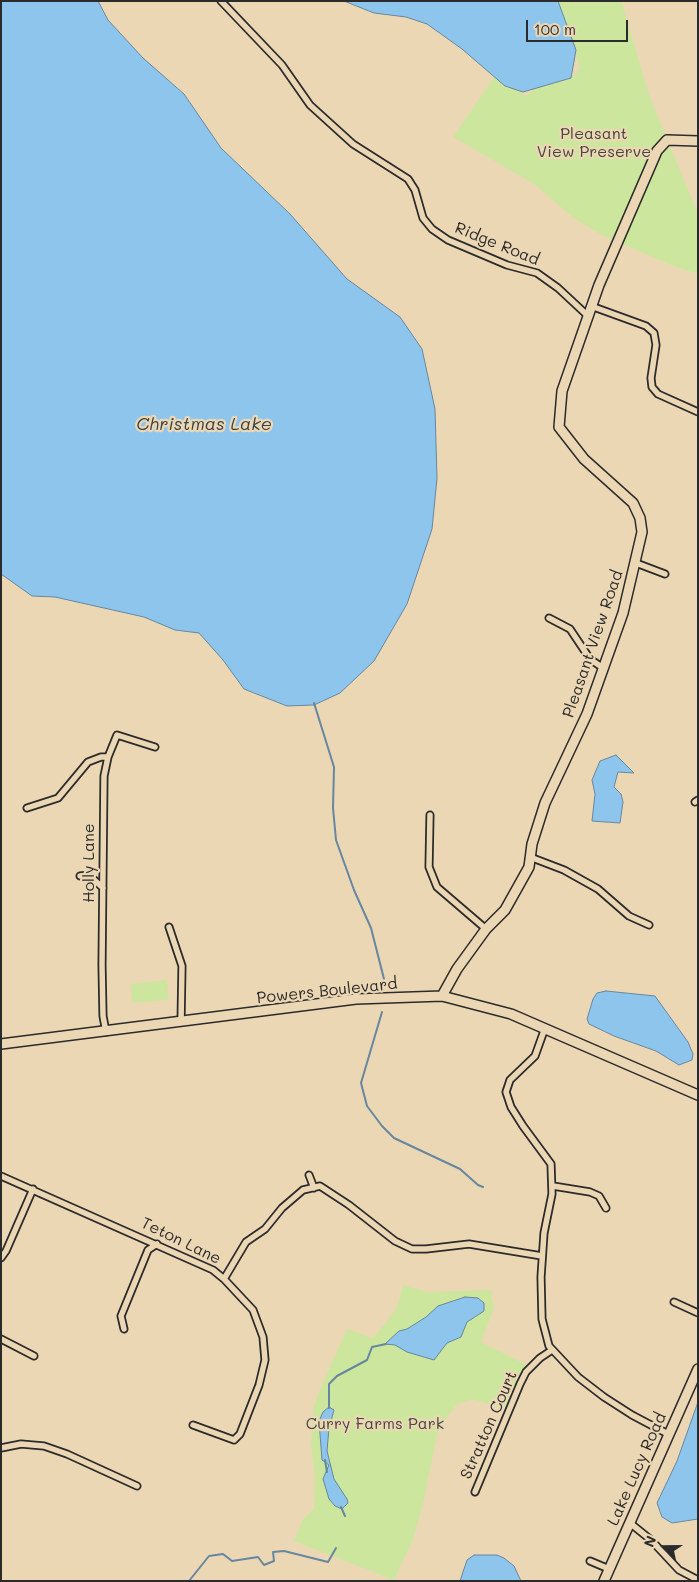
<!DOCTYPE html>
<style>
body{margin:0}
#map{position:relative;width:699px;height:1582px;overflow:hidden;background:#ecd7b5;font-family:Mali,sans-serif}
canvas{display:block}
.frame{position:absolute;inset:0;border:2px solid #2b2b2b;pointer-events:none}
.north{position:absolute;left:639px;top:1522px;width:50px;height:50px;-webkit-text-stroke:4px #ecd7b5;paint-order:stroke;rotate:292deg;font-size:14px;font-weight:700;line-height:20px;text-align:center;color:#2b2b2b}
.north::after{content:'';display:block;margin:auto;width:18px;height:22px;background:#2b2b2b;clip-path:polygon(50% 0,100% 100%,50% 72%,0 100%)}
.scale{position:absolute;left:526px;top:20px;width:102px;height:22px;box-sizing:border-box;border:2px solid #2b2b2b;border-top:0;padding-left:6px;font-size:15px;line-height:18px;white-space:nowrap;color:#2b2b2b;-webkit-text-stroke:4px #ecd7b5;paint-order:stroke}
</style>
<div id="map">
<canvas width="699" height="1582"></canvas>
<div class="frame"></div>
<div class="north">N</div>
<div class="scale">100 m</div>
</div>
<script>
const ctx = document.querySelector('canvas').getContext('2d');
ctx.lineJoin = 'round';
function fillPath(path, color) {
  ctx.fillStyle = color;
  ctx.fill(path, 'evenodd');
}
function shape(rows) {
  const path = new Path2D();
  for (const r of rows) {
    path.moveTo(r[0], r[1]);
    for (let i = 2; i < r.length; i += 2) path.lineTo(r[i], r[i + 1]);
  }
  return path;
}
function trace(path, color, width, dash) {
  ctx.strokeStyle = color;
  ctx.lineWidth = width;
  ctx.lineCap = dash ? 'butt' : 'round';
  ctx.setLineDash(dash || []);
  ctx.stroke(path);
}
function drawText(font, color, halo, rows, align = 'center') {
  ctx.font = font + ' Mali,sans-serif';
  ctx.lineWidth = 4.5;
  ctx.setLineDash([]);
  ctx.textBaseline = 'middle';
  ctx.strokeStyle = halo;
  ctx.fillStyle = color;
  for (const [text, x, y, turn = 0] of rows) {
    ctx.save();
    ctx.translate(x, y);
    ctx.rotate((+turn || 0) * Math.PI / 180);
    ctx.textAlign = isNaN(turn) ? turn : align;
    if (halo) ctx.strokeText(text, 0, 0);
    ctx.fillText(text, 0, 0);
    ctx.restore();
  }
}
const green = shape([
 [558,1,621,1,622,3,649,95,698,214,698,274,668,264,600,234,574,218,534,184,453,137,494,77,505,86,519,90,525,96,536,88,571,78,580,68],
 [167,980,168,1000,132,1003,131,984],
 [403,1285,427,1292,491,1290,494,1308,481,1342,531,1367,509,1410,472,1399,456,1405,438,1430,423,1504,412,1542,394,1580,294,1541,303,1519,314,1509,315,1479,311,1443,313,1408,324,1380,347,1329,373,1338,397,1308]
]);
const water = shape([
 [1,1,98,1,108,20,143,58,184,94,221,148,290,214,347,279,400,317,422,349,435,409,437,478,432,529,407,604,374,661,340,693,314,705,287,706,244,689,223,660,199,633,175,630,144,617,55,597,32,596,1,574,1,1],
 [344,1,558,1,576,50,571,78,523,92,505,86,462,49,427,24,406,17,374,13,344,1],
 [616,755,634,773,618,772,614,787,621,794,623,802,620,823,592,821,595,794,592,780,600,761,616,755],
 [606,991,655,996,688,1042,693,1054,692,1060,679,1065,656,1051,614,1036,589,1024,587,1019,593,999,597,993,606,991],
 [465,1297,478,1298,484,1303,484,1311,467,1322,461,1337,447,1343,434,1360,407,1352,395,1345,385,1344,399,1331,407,1329,426,1317,438,1306,465,1297],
 [698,1402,698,1519,672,1523,662,1517,657,1503,677,1461,698,1402],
 [329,1407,334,1410,329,1428,327,1451,334,1479,347,1499,348,1503,342,1509,335,1506,329,1499,323,1479,329,1465,322,1460,319,1421,323,1412,329,1407],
 [474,1555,497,1555,504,1558,514,1566,521,1581,460,1581,467,1560,474,1555]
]);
const stream = shape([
 [314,703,334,767,333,808,336,840,354,890,371,928,384,979],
 [382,1012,361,1083,367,1106,382,1126,394,1138,460,1169,478,1185,483,1187],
 [329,1408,329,1384,337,1376,367,1360,372,1347,386,1344],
 [325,1460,327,1472],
 [341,1507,345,1516],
 [189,1581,209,1556,223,1554,232,1561,258,1557,264,1565,274,1561,273,1552,284,1551,328,1562,336,1548]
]);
const street = shape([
 [221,1,282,65,310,105,353,144,408,179,415,190,423,218,432,229,448,240,507,265,537,273,558,288,587,315],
 [591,306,646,326,654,333,656,345,651,378,652,387,658,394,698,412],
 [636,563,665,574],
 [549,618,570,629,590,659,603,668],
 [695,802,698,800],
 [27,808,58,798,88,762,101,757,108,757],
 [430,815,429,867,437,887,486,929],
 [530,857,564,870,598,889,629,916,649,925],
 [80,876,89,875,103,888],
 [169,927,182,966,181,1022],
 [545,1028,535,1056,510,1080,506,1092,511,1107,523,1126,551,1164,552,1194,544,1233,541,1277,542,1319,549,1346,578,1377,604,1397,632,1415,668,1434],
 [106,1032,103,1016,102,965,104,776,108,757,117,735,155,747],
 [309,1175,314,1188],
 [1,1176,213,1270,224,1279,253,1310,263,1337,265,1360,259,1385,240,1434,234,1440,193,1425],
 [553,1186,590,1192,599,1196,606,1208],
 [1,1258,6,1251,33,1189],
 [224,1279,246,1242,265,1229,282,1208,303,1190,320,1186,349,1205,395,1241,412,1249,426,1249,469,1244,542,1256],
 [674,1302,698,1313],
 [124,1329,121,1316,148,1250,157,1244],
 [1,1339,34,1356],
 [1,1448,21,1444,44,1446,67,1454,137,1486],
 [475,1492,520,1384,526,1372,540,1358,552,1350],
 [630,1523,651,1540,679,1570,698,1580],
 [590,1561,609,1569]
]);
const secondary = shape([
 [442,996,457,969,486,929,505,910,529,867,532,844,545,803,587,714,623,613,642,532,640,518,633,503,584,459,559,427,562,391,599,285,657,151,667,140,698,141],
 [1,1044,356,999,442,996,511,1014,698,1095],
 [604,1581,698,1369]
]);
const parkNames = [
 ["Pleasant",594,134],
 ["View Preserve",594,152],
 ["Curry Farms Park",375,1424]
];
const streetNames = [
 ["Ridge Road",497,244,22],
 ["Pleasant View Road",593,644,-71],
 ["Holly Lane",89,863,-90],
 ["Powers Boulevard",327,991,-6],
 ["Teton Lane",181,1241,26],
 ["Stratton Court",489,1425,-66],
 ["Lake Lucy Road",637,1469,-66]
];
const waterNames = [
 ["Christmas Lake",204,424]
];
fillPath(green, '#cce69d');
fillPath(water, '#8ec5ec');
trace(water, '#66879f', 1);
trace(stream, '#66879f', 2);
trace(street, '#2b2b2b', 9);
trace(secondary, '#2b2b2b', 12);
trace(street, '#ecd7b5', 5.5);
trace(secondary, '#ecd7b5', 9);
drawText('16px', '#43473c', '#ecd7b5', parkNames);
drawText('16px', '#2b2b2b', '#ecd7b5', streetNames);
drawText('italic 18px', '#3a4248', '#ecd7b5', waterNames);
</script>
